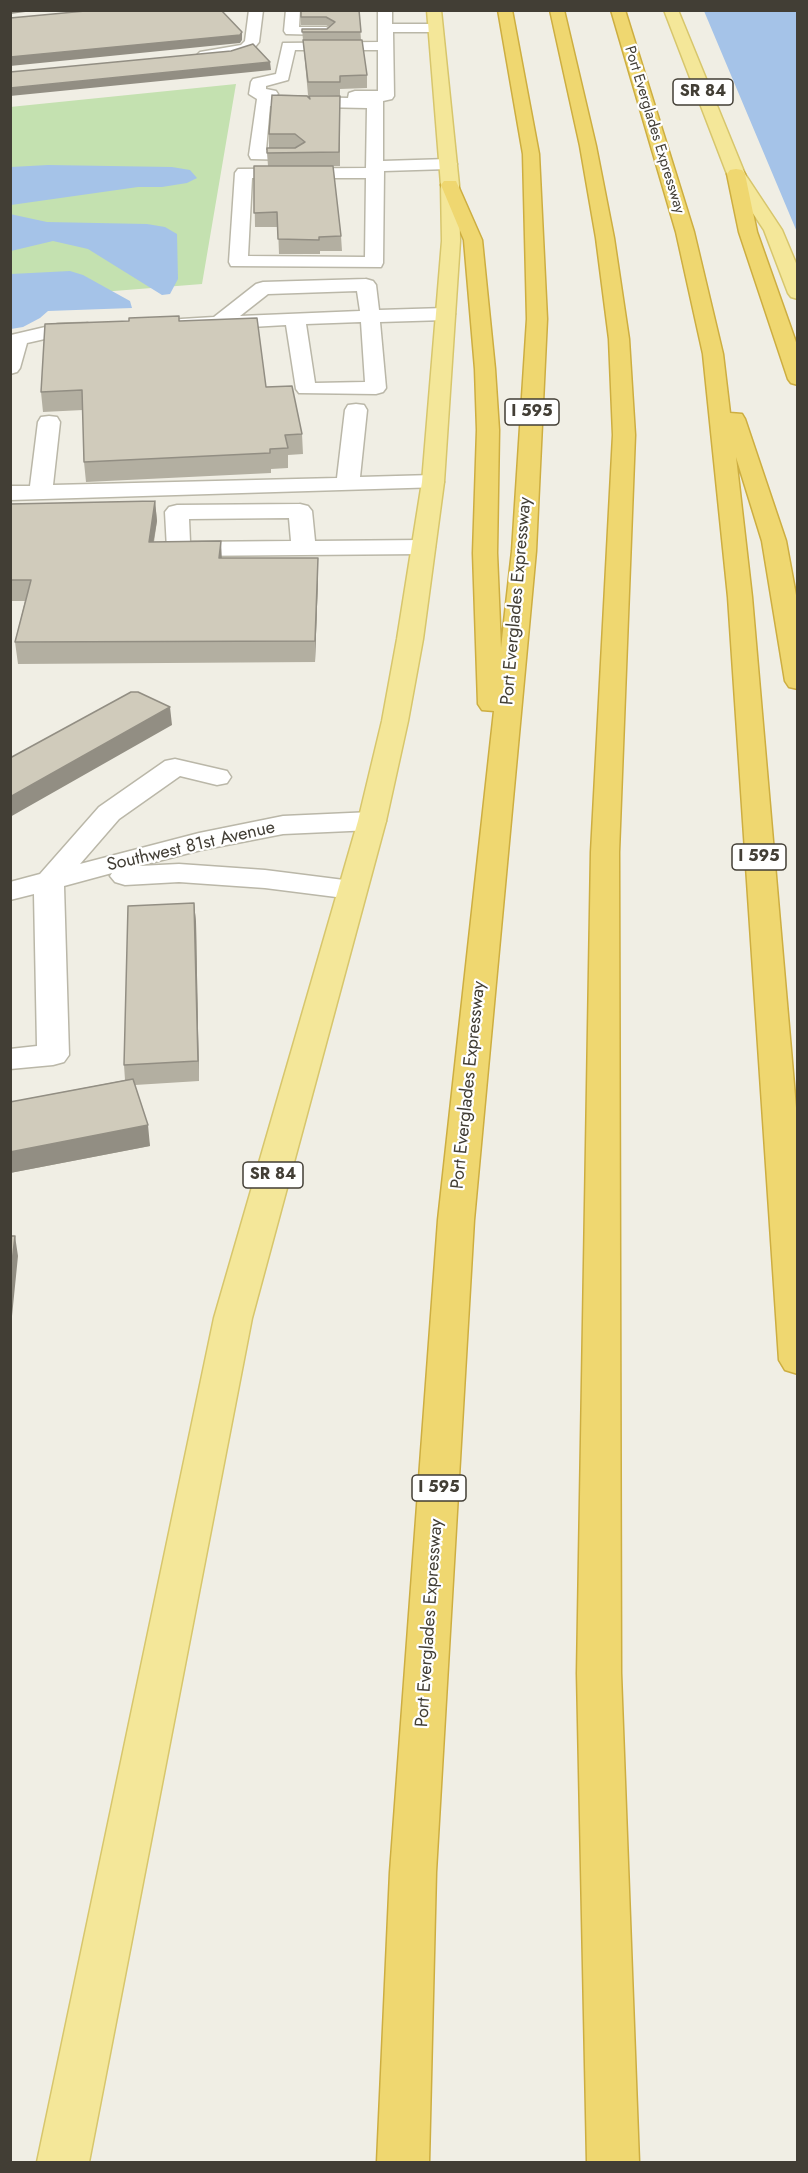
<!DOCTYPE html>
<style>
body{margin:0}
#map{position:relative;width:808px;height:2173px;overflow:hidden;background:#f0eee4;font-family:Jost,sans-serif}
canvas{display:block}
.frame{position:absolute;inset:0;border:12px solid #423e35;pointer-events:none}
</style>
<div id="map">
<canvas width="808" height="2173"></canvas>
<div class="frame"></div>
</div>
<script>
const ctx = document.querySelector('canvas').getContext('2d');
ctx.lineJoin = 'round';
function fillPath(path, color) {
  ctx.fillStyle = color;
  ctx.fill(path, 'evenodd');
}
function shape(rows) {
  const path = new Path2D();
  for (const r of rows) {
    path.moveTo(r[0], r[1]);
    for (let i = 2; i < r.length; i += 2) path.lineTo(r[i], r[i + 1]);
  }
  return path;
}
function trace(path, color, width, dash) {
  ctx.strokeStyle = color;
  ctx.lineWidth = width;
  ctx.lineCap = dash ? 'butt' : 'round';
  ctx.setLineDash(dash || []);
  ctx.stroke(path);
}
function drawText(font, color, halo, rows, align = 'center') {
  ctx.font = font + ' Jost,sans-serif';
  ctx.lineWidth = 4.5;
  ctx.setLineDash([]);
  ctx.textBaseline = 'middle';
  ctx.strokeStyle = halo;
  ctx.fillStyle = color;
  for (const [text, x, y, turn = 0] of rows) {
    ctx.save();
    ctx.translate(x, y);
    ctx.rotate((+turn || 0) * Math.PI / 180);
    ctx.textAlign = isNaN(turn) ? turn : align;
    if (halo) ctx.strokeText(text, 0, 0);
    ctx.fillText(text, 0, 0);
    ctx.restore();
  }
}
const green = shape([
 [236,84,202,284,51,296,11,301,10,107]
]);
const water = shape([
 [704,11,797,11,797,232],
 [48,165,172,167,190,170,197,178,187,183,162,187,138,187,11,205,11,167],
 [10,214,47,222,147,224,165,227,177,234,178,279,170,294,162,295,88,249,53,241,11,251],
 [70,271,83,275,130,301,132,308,48,311,40,318,23,327,11,329,11,274]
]);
const minor = shape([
 [249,10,263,10,259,42,251,52,205,60,200,58,197,55,200,52,241,45,245,41,249,10],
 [286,10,300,10,299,27,326,27,333,31,326,35,286,34,284,31,286,10],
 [378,10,392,10,392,24,435,24,442,28,435,32,393,32,394,96,392,99,383,101,383,161,448,159,454,160,457,164,454,168,448,169,384,171,383,263,381,267,231,266,229,262,235,173,238,169,366,168,367,108,270,106,266,150,295,150,303,155,295,160,251,159,249,155,257,99,249,94,251,82,253,79,276,74,283,43,378,42,378,10],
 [295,50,378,50,378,91,355,91,349,93,348,98,276,96,278,94,276,91,266,89,266,86,288,80,295,50],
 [252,178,366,178,365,257,248,256,252,178],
 [366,279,373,281,376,285,379,310,445,308,452,310,455,314,452,318,445,320,380,322,386,388,383,392,376,394,299,393,296,389,286,325,181,331,174,329,171,325,174,321,181,319,214,317,256,284,263,282,366,279],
 [357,291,360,311,240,316,268,294,357,291],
 [361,322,365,382,315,383,306,324,361,322],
 [87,323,94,325,97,329,94,333,58,336,27,343,20,368,17,372,10,374,11,335,58,324,87,323],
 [356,404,364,405,367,410,360,477,433,475,441,477,444,482,441,487,10,500,10,486,30,486,38,422,41,417,49,416,57,417,60,422,53,485,337,478,345,410,348,405,356,404],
 [300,504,308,506,312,511,315,541,423,540,431,542,435,547,431,552,423,554,179,556,171,554,167,549,165,512,169,507,177,505,300,504],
 [289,518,291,541,190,542,189,519,289,518],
 [175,759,227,771,231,777,227,783,217,785,180,776,119,819,80,864,199,833,283,816,372,812,382,815,386,821,382,827,372,830,283,834,201,850,139,866,179,864,265,870,352,881,362,884,367,890,362,896,352,899,265,888,179,882,125,885,115,882,110,876,112,873,64,886,69,1055,64,1062,53,1065,10,1069,10,1049,37,1046,34,894,10,900,10,882,40,874,99,807,165,761,175,759]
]);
const major = shape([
 [427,10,441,10,459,185,460,241,444,482,423,639,408,721,386,821,252,1318,89,2162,37,2162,214,1318,358,821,382,721,397,639,422,482,442,241,441,185,427,10],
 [664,10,678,10,745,174,782,230,798,268,798,299,791,297,788,293,764,230,727,174,664,10]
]);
const highway = shape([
 [498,10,512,10,539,154,547,319,536,551,474,1220,436,1872,429,2162,377,2162,390,1872,438,1220,494,711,482,710,478,704,473,553,477,430,475,369,464,240,441,185,444,181,456,181,482,240,495,369,499,430,497,553,501,648,512,551,527,319,523,154,498,10],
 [550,10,564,10,596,146,614,238,629,339,635,435,619,852,621,1673,639,2162,587,2162,577,1673,591,852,613,435,609,339,596,238,580,146,550,10],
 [611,10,625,10,694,232,723,354,730,413,742,414,745,419,786,541,798,606,798,689,789,687,785,681,762,541,736,457,752,597,798,1131,798,1374,785,1370,779,1360,728,597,703,354,676,232,611,10],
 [736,169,742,170,745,174,757,232,798,348,798,385,791,383,788,379,739,232,727,174,730,170,736,169]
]);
const wall = shape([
 [301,10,359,10,361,40,367,75,367,88,340,89,340,96,308,95,302,29,327,29,329,27,326,25,301,25],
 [340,96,340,166,301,166,341,236,342,251,320,251,320,254,279,254,278,227,255,227,254,166,268,166,267,153,295,148,269,148,269,134,310,99],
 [179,321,266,387,302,434,303,454,288,455,288,468,271,469,271,473,86,482,84,462,83,410,43,412,41,392],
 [155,501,157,521,154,542,222,558,318,558,318,579,315,662,18,664,15,642,25,601,10,601,10,504],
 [194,903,196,922,199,1081,135,1085,150,1146,10,1173,10,1102,125,1080,124,1065]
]);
const shadedWall = shape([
 [10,10,41,10,10,14],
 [242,32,242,40,240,43,10,66,10,57],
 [270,62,271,70,10,96,10,88],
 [155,501,157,521,150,562,149,542],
 [221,541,222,562,219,558],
 [318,558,318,579,315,662,315,641],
 [170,707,172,725,10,817,10,797],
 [194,903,196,922,199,1081,198,1061],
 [148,1125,150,1146,10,1173,10,1152],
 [15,1236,18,1256,10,1336,10,1280]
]);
const building = shape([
 [96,10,221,10,242,32,240,35,10,57,10,18,96,10],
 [301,10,359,10,361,32,302,32,302,29,327,29,335,22,326,17,301,17,301,10],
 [303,40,362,40,367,75,340,76,340,82,308,82,303,40],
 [253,44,270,62,10,88,10,72,231,51,253,44],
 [272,95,307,96,310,99,309,96,340,96,339,152,267,153,267,148,295,148,305,142,295,134,269,134,272,95],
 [254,166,333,166,341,236,319,237,319,240,278,239,277,212,254,213,254,166],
 [179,316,179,321,257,318,266,387,292,386,302,434,285,435,288,448,270,449,270,453,84,462,82,390,41,392,45,324,129,321,129,318,179,316],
 [155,501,149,542,221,541,219,558,318,558,315,641,15,642,31,580,10,580,10,504,155,501],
 [131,692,138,692,170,707,10,797,10,758,131,692],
 [194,903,198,1061,124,1065,128,906,194,903],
 [133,1079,148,1125,10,1152,10,1102,133,1079],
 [10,1236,15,1236,10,1280,10,1236]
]);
const farStreetnames = [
 ["Port Everglades Expressway",654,130,73]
];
const shields = [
 [703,92,60],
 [532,412,54],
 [759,857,54],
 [273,1175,60],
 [439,1488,54]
];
const shieldNames = [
 ["SR 84",703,92],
 ["I 595",532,412],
 ["I 595",759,857],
 ["SR 84",273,1175],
 ["I 595",439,1488]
];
const streetNames = [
 ["Port Everglades Expressway",517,601,-85],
 ["Southwest 81st Avenue",191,847,-13],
 ["Port Everglades Expressway",469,1085,-84],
 ["Port Everglades Expressway",430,1623,-86]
];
fillPath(green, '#c4e1b0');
fillPath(water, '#a5c3e8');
trace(minor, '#bab7a8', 3);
trace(major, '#d7c66c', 3);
trace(highway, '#cdae41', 3);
fillPath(minor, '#fff');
fillPath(major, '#f4e799');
fillPath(highway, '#efd770');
fillPath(wall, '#b3afa1');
fillPath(shadedWall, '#928e83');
fillPath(building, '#d0cbbb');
trace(building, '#928e83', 1.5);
drawText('15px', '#423e35', '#fff', farStreetnames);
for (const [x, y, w] of shields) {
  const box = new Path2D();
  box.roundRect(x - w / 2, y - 13, w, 26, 4.5);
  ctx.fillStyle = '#fff';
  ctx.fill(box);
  trace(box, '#423e35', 1.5);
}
drawText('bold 16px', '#423e35', null, shieldNames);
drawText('18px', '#423e35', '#fff', streetNames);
</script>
